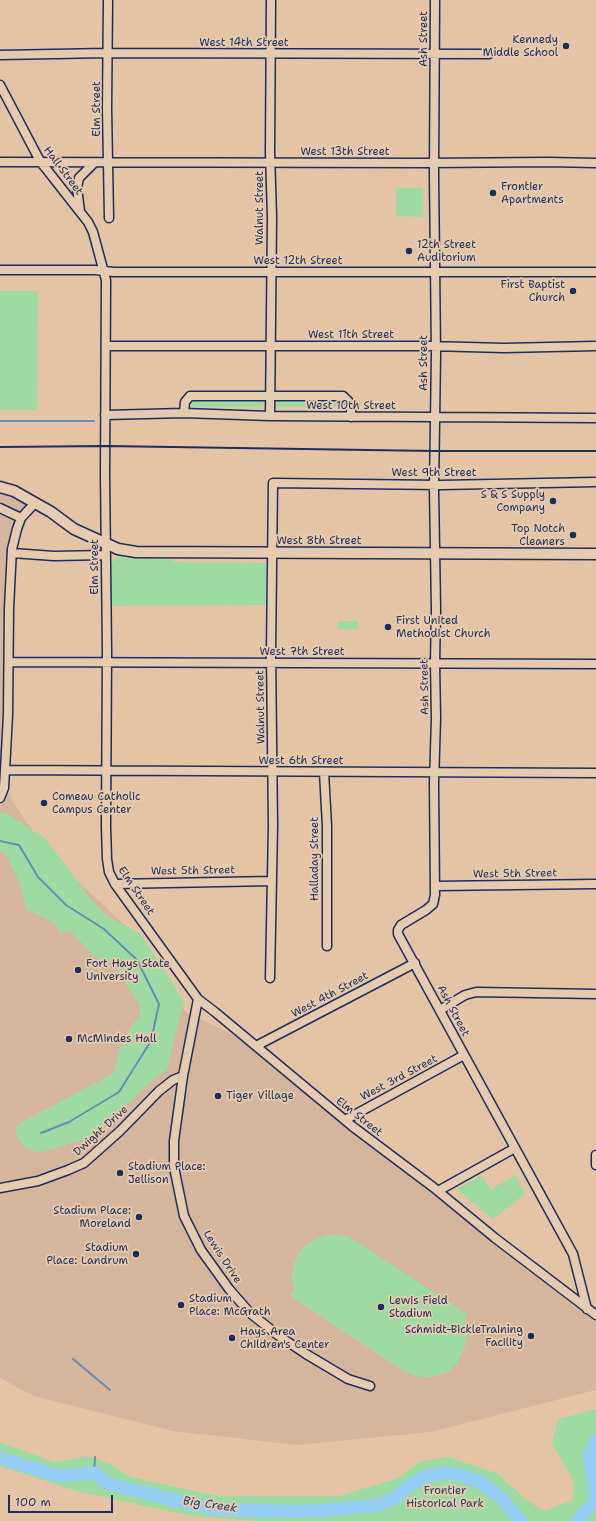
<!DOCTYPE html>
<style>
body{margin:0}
#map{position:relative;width:596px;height:1521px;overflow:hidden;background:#e5c4a6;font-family:"Shantell Sans",sans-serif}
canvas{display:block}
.scale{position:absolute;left:8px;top:1495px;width:105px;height:18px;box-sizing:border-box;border:2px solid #1b2f5e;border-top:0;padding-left:5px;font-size:12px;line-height:14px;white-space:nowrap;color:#1b2f5e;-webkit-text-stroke:3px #e7cbae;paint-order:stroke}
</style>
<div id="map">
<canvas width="596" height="1521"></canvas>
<div class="scale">100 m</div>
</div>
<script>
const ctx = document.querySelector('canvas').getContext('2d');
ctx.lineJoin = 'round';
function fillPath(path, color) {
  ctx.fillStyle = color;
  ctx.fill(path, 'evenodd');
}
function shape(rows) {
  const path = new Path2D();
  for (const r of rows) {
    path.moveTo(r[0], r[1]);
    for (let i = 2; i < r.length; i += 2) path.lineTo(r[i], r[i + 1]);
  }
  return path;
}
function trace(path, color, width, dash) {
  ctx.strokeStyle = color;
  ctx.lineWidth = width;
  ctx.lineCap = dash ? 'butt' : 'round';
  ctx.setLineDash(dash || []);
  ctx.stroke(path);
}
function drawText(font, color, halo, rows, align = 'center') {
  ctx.font = font + ' "Shantell Sans",sans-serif';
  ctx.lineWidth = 3.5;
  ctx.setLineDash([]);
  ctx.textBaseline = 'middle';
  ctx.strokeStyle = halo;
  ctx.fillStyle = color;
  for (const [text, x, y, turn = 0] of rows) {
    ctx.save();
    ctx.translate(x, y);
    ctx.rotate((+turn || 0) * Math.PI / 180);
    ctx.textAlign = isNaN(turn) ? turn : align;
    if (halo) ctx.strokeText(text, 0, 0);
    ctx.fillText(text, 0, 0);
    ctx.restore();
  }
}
const built = shape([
 [0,488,35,503,21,518,11,563,4,788,29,826,69,873,128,928,186,1012,256,1046,596,1315,596,1390,430,1432,297,1445,173,1431,34,1396,0,1378]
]);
const green = shape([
 [396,188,423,188,423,217,396,216],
 [0,291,38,291,37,410,0,410],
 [194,401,262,401,264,404,261,407,193,407,191,406,190,403],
 [279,401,341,401,343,404,340,407,278,407,276,406,275,404],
 [119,556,135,559,169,559,176,562,264,563,266,565,266,603,264,605,110,606,111,565,114,560],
 [338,621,358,621,358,630,340,629,337,627],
 [0,812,7,814,45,838,93,902,107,916,140,933,184,1001,167,1070,150,1082,94,1136,39,1153,25,1148,15,1132,20,1123,114,1073,119,1050,131,1027,140,1015,140,1006,114,964,95,957,70,931,59,932,55,923,27,910,18,879,6,855,0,851],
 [482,1175,491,1189,516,1175,525,1194,493,1219,456,1189],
 [325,1235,336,1235,346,1236,357,1242,467,1314,464,1320,467,1334,465,1347,456,1365,449,1371,440,1375,427,1378,415,1376,404,1371,290,1296,295,1289,292,1283,292,1274,294,1264,298,1254,305,1246,314,1240],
 [596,1409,596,1521,259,1521,191,1516,76,1491,0,1466,0,1442,54,1462,87,1456,110,1464,130,1477,218,1496,339,1496,398,1478,419,1462,448,1457,496,1473,527,1500,544,1511,573,1500,573,1480,552,1443,558,1419]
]);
const stream = shape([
 [0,421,94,421],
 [0,841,19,845,38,877,66,905,104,929,137,960,159,1004,151,1041,119,1092,69,1122,41,1133],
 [73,1359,110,1390],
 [94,1473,95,1457]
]);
const river = shape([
 [0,1458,58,1476,94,1473,109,1484,194,1505,221,1509,265,1511,319,1511,379,1505,395,1498,408,1486,424,1477,442,1473,456,1474,480,1482,503,1499,511,1511,522,1521],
 [577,1521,595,1501,595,1487,589,1457,596,1440]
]);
const minor = shape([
 [108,0,107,108,109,218],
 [435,0,434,174,436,354,434,489,436,609,435,664,436,718,434,783,435,895,433,904,426,910,401,925,398,930,398,934,573,1254,587,1309],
 [0,55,107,53,489,54],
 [0,85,40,161,88,222,93,232,106,280,105,475,107,652,106,827,107,859,109,872,115,884,198,999,215,1012,352,1126,433,1187,495,1238,596,1315],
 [0,162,427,163,549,162,596,163],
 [80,211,77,188,79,178,94,163],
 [0,270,95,270,114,272,596,272],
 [106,346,430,346,504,348,596,346],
 [184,413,185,402,190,396,343,396,351,404,351,417],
 [105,415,184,413,270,416,596,418],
 [270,416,272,217,270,152,271,0],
 [0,508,21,518],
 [12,553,54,556,106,555],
 [9,662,596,664],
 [5,770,596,773],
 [324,772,327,826,327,946],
 [0,798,4,788,8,715,9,608,12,549,17,529,21,518,35,503],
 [115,884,272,881],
 [435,886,596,884],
 [270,978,273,826,271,653,273,483,441,485,596,482],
 [198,999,183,1076,174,1141,174,1167,184,1216,201,1250,229,1289,250,1313,279,1336,306,1354,348,1379,370,1386],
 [440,1010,465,995,476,992,596,994],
 [256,1046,415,963],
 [345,1120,464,1055],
 [596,1155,596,1165],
 [0,1188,38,1181,68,1170,84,1163,120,1131,159,1091,173,1080,183,1076],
 [438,1191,515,1148]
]);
const major = shape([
 [0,487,14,491,51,512,74,529,118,549,136,552,596,554]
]);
const rail = shape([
 [0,447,106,446,434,451,596,451]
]);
const markers = [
 [566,46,4,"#1b2f5e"],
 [493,193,4,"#1b2f5e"],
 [409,251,4,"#1b2f5e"],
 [573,291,4,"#1b2f5e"],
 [553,501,4,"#1b2f5e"],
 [573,535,4,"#1b2f5e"],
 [388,627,4,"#1b2f5e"],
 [44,803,4,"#1b2f5e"],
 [78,970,4,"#1b2f5e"],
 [69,1039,4,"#1b2f5e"],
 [218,1096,4,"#1b2f5e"],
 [120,1173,4,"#1b2f5e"],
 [139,1217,4,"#1b2f5e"],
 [136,1254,4,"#1b2f5e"],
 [181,1305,4,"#1b2f5e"],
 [381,1307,4,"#1b2f5e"],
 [531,1336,4,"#1b2f5e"],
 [232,1338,4,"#1b2f5e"]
];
const streetNames = [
 ["Ash Street",424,39,-90],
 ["West 14th Street",244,43],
 ["Elm Street",97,109,-90],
 ["West 13th Street",345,152],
 ["Hall Street",63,171,53],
 ["Walnut Street",260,208,-90],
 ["West 12th Street",298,261],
 ["West 11th Street",351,335],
 ["Ash Street",424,363,-90],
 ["West 10th Street",351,406],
 ["West 9th Street",434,473],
 ["West 8th Street",319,541],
 ["Elm Street",95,567,-90],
 ["West 7th Street",302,652],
 ["Ash Street",425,687,-91],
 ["Walnut Street",261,707,-91],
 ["West 6th Street",301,761],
 ["Halladay Street",315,859,-90],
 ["West 5th Street",193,871,-1],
 ["West 5th Street",515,874,-1],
 ["Elm Street",136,891,56],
 ["West 4th Street",330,995,-28],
 ["Ash Street",453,1011,62],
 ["West 3rd Street",399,1078,-28],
 ["Elm Street",359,1117,38],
 ["Dwight Drive",101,1131,-42],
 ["Lewis Drive",222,1257,57]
];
const poiNames = [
 ["Kennedy",558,40,"right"],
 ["Middle School",558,53,"right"],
 ["Frontier",501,187],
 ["Apartments",501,200],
 ["12th Street",417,245],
 ["Auditorium",417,258],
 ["First Baptist",565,285,"right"],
 ["Church",565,298,"right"],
 ["S & S Supply",545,495,"right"],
 ["Company",545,508,"right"],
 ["Top Notch",565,529,"right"],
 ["Cleaners",565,542,"right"],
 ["First United",396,621],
 ["Methodist Church",396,634],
 ["Comeau Catholic",52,797],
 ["Campus Center",52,810],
 ["Fort Hays State",86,964],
 ["University",86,977],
 ["McMindes Hall",77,1039],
 ["Tiger Village",226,1096],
 ["Stadium Place:",128,1167],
 ["Jellison",128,1180],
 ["Stadium Place:",131,1211,"right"],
 ["Moreland",131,1224,"right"],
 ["Stadium",128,1248,"right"],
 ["Place: Landrum",128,1261,"right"],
 ["Stadium",189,1299],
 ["Place: McGrath",189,1312],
 ["Lewis Field",389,1301],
 ["Stadium",389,1314],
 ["Schmidt-BickleTraining",523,1330,"right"],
 ["Facility",523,1343,"right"],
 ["Hays Area",240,1332],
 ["Children's Center",240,1345]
];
const parkNames = [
 ["Frontier",445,1491],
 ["Historical Park",445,1504]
];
const waterNames = [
 ["Big Creek",210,1505,8]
];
fillPath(built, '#d5b59c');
fillPath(green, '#9edba2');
trace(stream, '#648fb9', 2);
trace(river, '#95cff5', 13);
trace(minor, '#1b2f5e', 11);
trace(major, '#1b2f5e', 13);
trace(minor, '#e7cbae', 8);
trace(major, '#e7cbae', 10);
trace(rail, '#1b2f5e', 2);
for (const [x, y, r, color] of markers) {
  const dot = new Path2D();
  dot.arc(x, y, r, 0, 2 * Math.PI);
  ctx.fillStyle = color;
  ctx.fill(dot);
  trace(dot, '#e7cbae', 1.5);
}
drawText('11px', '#1b2f5e', '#e7cbae', streetNames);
drawText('11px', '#1b2f5e', '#e7cbae', poiNames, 'left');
drawText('11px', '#284065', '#e7cbae', parkNames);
drawText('italic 12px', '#273f6d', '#e7cbae', waterNames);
</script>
